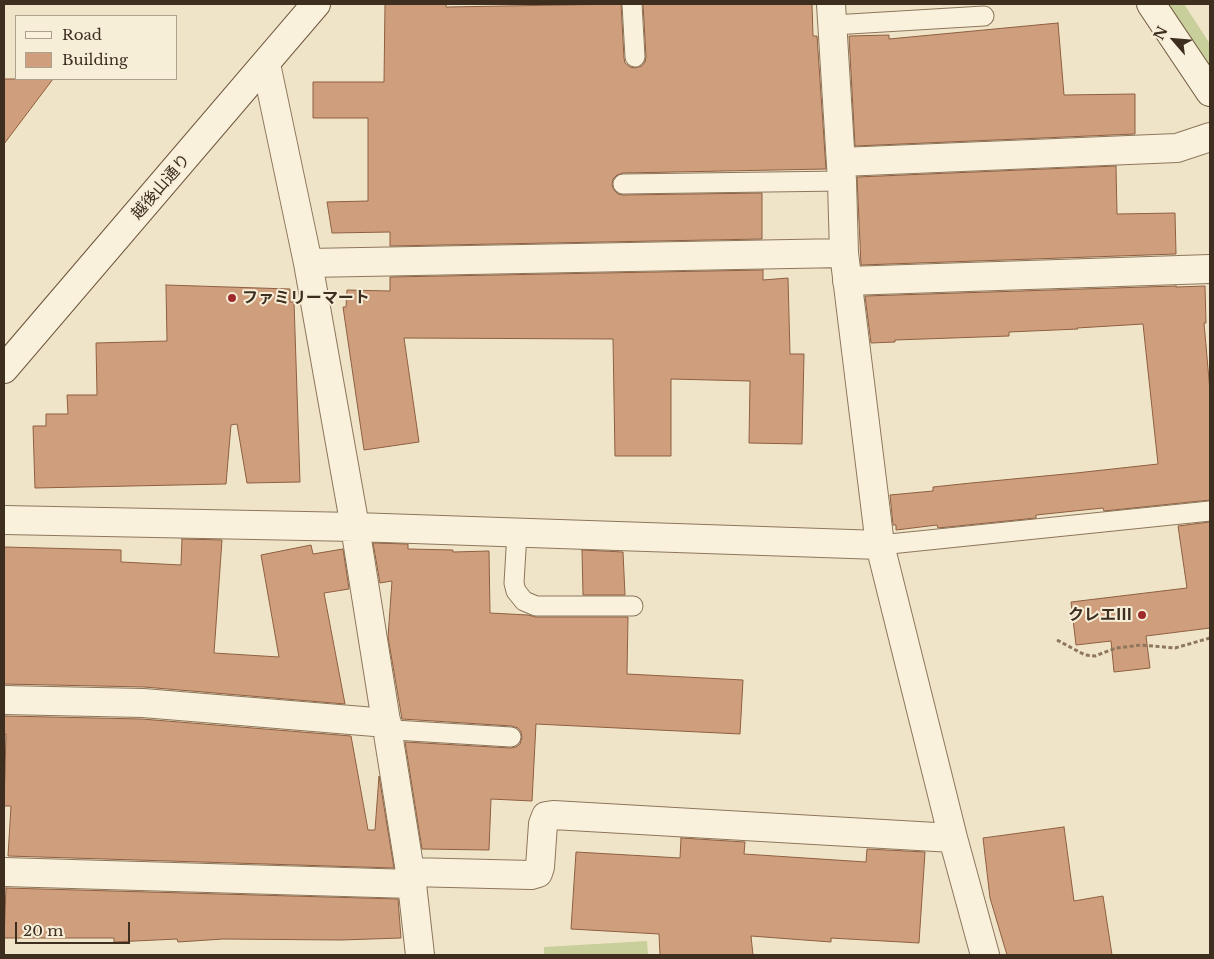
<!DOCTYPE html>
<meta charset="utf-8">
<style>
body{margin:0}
#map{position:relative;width:1214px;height:959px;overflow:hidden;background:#f0e4c8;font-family:"Libre Baskerville",serif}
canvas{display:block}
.frame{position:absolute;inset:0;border:5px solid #3d2e20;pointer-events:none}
.legend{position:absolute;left:15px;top:15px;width:162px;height:65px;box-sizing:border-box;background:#f7eed8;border:1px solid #ada18e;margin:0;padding:6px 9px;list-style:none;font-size:15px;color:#3d2e20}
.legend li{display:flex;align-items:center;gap:10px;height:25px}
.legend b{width:25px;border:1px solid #ada18e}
.north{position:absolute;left:1149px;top:15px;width:50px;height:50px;-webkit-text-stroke:4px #f7eed8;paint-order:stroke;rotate:297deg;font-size:14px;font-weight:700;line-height:20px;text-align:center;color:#3d2e20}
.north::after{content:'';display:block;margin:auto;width:18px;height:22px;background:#3d2e20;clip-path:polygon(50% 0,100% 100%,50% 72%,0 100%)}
.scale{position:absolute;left:15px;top:922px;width:115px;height:22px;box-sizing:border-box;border:2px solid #3d2e20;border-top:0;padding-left:6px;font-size:15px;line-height:18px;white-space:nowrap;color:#3d2e20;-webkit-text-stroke:4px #f7eed8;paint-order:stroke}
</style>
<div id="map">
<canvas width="1214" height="959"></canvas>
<div class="frame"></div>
<ul class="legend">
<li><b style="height:6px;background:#faf1dc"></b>Road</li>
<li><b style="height:14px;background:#cf9f7d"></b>Building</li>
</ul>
<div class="north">N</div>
<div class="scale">20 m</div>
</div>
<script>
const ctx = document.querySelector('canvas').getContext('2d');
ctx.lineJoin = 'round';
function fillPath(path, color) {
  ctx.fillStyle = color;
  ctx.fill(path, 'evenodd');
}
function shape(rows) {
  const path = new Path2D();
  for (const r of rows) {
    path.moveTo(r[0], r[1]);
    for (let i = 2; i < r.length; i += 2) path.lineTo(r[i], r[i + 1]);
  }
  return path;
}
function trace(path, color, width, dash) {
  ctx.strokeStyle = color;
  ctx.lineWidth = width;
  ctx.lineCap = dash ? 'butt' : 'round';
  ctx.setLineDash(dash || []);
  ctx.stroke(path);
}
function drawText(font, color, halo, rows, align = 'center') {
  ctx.font = font + ' "Libre Baskerville","Noto Sans JP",serif';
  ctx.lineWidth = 4;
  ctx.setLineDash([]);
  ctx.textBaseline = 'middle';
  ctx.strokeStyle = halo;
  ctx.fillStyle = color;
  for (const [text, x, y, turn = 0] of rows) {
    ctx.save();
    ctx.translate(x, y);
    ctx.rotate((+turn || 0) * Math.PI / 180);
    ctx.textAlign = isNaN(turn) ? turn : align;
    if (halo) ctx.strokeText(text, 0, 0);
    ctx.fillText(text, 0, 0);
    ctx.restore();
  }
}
const green = shape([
 [1167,4,1184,4,1210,44,1210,66],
 [647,941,648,955,544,955,544,947]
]);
const building = shape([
 [385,4,446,4,446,7,621,4,624,58,625,63,630,67,635,68,642,66,645,62,646,57,643,4,812,4,813,36,817,36,826,169,623,173,617,175,613,179,612,185,614,190,618,194,623,195,762,193,762,239,390,246,390,232,332,233,327,202,368,201,368,118,313,118,313,82,384,82,385,4],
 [1058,23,1064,95,1135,94,1135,134,855,146,849,36,889,35,889,39,1058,23],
 [4,79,53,79,4,144,4,79],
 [1116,166,1117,214,1175,213,1176,254,861,265,857,177,1116,166],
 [763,270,763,280,788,278,790,354,804,354,802,444,749,443,750,381,671,379,671,456,615,456,613,339,404,338,419,442,364,450,343,307,346,307,347,290,390,291,390,277,763,270],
 [166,285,290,289,290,302,294,302,300,482,247,483,237,424,231,425,226,484,35,488,33,426,46,426,46,414,68,414,67,395,97,395,96,343,167,341,166,285],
 [1176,286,1176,287,1205,286,1206,323,1204,323,1210,391,1210,500,1104,511,1103,508,1036,515,1036,518,938,528,937,525,896,530,896,525,893,525,890,495,933,491,933,487,971,483,1076,473,1158,464,1143,324,1077,328,1078,329,1009,332,1009,336,895,340,895,342,871,343,865,296,1176,286],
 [1210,522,1210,628,1146,636,1150,668,1114,672,1111,641,1076,645,1071,602,1187,588,1178,526,1210,522],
 [182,539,222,540,214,653,279,657,261,555,311,545,313,554,343,549,349,589,324,593,345,704,144,687,4,684,4,547,121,550,121,562,181,565,182,539],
 [373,543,408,544,408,549,453,550,453,552,489,551,490,613,528,615,536,617,628,617,627,674,743,680,740,734,536,724,532,801,491,799,489,850,422,849,405,742,510,748,516,747,520,744,522,737,521,732,518,728,512,726,402,719,388,637,392,581,380,583,373,543],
 [582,550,623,552,625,595,583,595,582,550],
 [4,716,142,719,351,736,368,830,375,830,379,776,394,868,8,856,11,806,4,806,6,734,4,734,4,716],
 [1064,827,1074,901,1103,896,1112,955,1007,955,990,898,983,838,1064,827],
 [681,838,745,842,744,854,866,862,867,849,925,852,919,943,831,938,831,942,751,936,753,955,660,955,659,934,571,929,576,852,680,858,681,838],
 [6,888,398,899,401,938,341,940,223,939,178,942,177,939,114,942,114,938,4,938,6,888]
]);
const path = shape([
 [1057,640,1085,655,1095,656,1116,648,1141,645,1175,648,1210,638]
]);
const lane = shape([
 [632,4,635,57],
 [833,25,984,16],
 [623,184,842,181],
 [517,533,514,583,516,591,524,601,536,606,633,606],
 [880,545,1210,511],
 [388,732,394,730,511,737]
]);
const street = shape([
 [831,4,842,181,844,253,880,545,953,838,985,955],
 [266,64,308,263,355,527,412,884,420,955],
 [841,162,1177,148,1210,137],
 [308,263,844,253],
 [847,281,1210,269],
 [4,520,355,527,880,545],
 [4,700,143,703,387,723],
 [4,872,412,884],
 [410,872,531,875,538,873,540,867,543,824,546,816,553,815,953,838]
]);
const secondary = shape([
 [1151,4,1210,92],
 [4,369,316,4]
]);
const markers = [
 [232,298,5,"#9e2a2b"],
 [1142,615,5,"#9e2a2b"]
];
const streetNames = [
 ["越後山通り",161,187,-49]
];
const poiNames = [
 ["ファミリーマート",242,298],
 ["クレエⅢ",1132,615,"right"]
];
fillPath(green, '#c9cf9b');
fillPath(building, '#cf9f7d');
trace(building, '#8d5f41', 1);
trace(lane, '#8d765c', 21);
trace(street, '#8d765c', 30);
trace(secondary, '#6f573f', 30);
trace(path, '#8d765c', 3, [4, 2.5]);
trace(lane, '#faf1dc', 19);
trace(street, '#faf1dc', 28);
trace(secondary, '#faf1dc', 28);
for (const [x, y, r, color] of markers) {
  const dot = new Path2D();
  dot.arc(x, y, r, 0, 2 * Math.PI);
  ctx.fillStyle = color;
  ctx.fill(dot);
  trace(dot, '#f7eed8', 2);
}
drawText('16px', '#3d2e20', '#f7eed8', streetNames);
drawText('bold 16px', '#3d2e20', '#f7eed8', poiNames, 'left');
</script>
